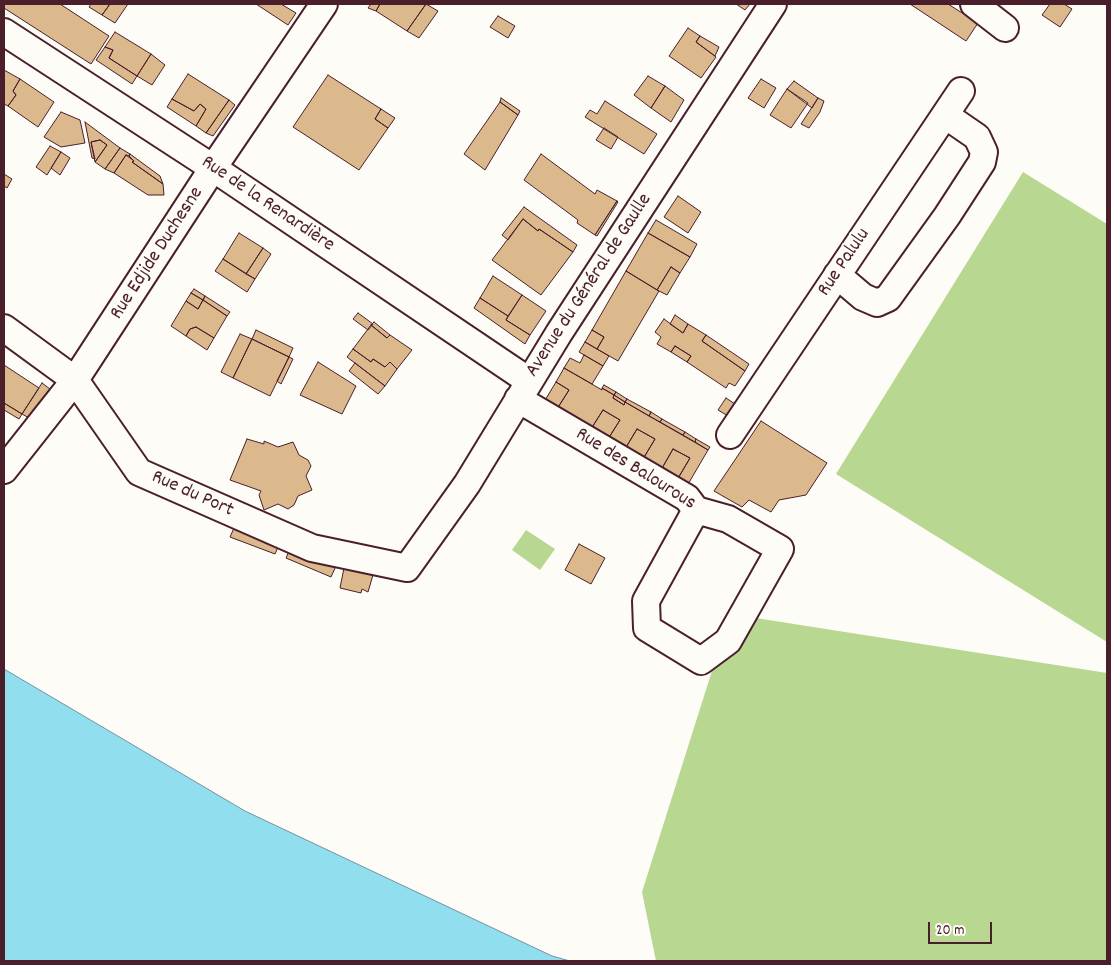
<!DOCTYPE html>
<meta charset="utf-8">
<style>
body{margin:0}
#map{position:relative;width:1111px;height:965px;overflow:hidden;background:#fdfcf7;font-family:Dekko,sans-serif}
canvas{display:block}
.frame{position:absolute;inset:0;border:5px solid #4a1f2b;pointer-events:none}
.scale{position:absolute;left:928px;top:922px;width:64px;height:22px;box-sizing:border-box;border:2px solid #4a1f2b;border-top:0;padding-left:6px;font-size:15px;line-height:18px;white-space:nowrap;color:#4a1f2b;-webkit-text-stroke:4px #fdfcf7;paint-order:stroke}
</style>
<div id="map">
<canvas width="1111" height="965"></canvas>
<div class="frame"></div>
<div class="scale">20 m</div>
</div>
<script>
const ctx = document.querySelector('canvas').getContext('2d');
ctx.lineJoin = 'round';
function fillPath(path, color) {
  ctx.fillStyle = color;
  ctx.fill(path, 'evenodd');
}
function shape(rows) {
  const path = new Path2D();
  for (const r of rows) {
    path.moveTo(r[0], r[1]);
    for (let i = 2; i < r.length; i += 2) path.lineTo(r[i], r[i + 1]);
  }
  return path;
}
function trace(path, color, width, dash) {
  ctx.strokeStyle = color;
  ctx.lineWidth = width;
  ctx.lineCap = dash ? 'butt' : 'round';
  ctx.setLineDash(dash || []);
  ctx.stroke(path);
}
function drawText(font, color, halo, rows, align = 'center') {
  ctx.font = font + ' Dekko,sans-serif';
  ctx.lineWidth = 4;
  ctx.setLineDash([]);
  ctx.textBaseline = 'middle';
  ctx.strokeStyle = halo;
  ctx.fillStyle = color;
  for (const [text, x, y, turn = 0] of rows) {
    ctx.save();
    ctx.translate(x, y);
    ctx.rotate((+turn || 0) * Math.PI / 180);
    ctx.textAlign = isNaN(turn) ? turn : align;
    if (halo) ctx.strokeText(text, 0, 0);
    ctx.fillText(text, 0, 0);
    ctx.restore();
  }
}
const green = shape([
 [1023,172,1107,224,1107,642,836,474],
 [526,530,555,549,540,570,512,550],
 [730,614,1107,673,1107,961,656,961,642,892]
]);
const water = shape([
 [4,669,245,811,552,956,570,961,4,961,4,669]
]);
const building = shape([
 [4,4,60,4,109,36,91,64,4,8,4,4],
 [91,4,110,4,102,15,89,7,91,4],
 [110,4,128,4,115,23,102,15,110,4],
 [256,4,281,4,296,13,288,25,256,4],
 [371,4,380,4,376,11,368,8,371,4],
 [380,4,426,4,407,31,376,11,380,4],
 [426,4,438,11,419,38,407,31,426,4],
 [736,4,750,4,745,10,736,4],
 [910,4,948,4,978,23,966,41,910,4],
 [1050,4,1064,4,1072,9,1060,27,1042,15,1050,4],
 [498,16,515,26,508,38,490,27,498,16],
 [688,28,700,36,696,42,716,57,701,78,669,56,688,28],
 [115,32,151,54,137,76,109,58,113,50,105,47,115,32],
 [700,36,719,47,715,56,696,42,700,36],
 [105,47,113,50,109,58,137,76,132,84,96,60,105,47],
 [151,54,165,65,152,85,137,76,151,54],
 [4,70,20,79,13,91,16,95,8,106,4,104,4,70],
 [188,74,229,100,206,133,196,126,206,109,200,104,194,111,172,99,188,74],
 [328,75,381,109,375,119,388,128,359,170,293,127,328,75],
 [648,76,665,86,651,108,634,95,648,76],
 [20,79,54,102,38,127,8,106,16,95,13,91,20,79],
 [761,79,776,88,764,108,748,98,761,79],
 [794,81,818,98,812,108,787,89,794,81],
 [665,86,684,100,671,122,651,108,665,86],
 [787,89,808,103,791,128,770,115,787,89],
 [501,98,520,111,518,115,500,102,501,98],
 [818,98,824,101,820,112,809,128,801,124,818,98],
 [172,99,194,111,200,104,206,109,196,126,167,107,172,99],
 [229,100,235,105,213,136,206,133,229,100],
 [605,101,657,134,644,154,585,117,590,110,597,114,605,101],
 [500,102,518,115,485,170,464,154,500,102],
 [381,109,395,118,388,128,375,119,381,109],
 [61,112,80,120,85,143,61,147,44,137,61,112],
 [85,122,120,148,105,169,95,162,107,145,100,140,91,142,95,159,92,158,85,122],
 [604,128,618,137,611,149,596,140,604,128],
 [100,140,107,145,95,162,91,142,100,140],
 [50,146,61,152,47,175,36,167,50,146],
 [120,148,130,154,129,156,126,155,114,173,105,169,120,148],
 [61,152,70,158,60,175,51,168,61,152],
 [130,154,160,176,163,184,132,162,134,161,129,156,130,154],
 [541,154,595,194,597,190,617,201,595,235,577,223,578,220,524,180,541,154],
 [126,155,134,161,132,162,163,184,164,195,148,195,114,173,126,155],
 [4,174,12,179,7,188,4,186,4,174],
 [678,196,701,212,688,233,664,217,678,196],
 [617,201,618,202,597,236,595,235,617,201],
 [524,207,577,245,573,252,539,229,538,231,523,219,508,240,502,235,524,207],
 [523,219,538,231,539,229,573,252,541,295,492,260,523,219],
 [656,220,697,244,690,257,648,233,656,220],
 [239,233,263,248,246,274,223,259,239,233],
 [648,233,690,257,680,273,671,267,657,290,626,271,648,233],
 [263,248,271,254,255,279,246,274,263,248],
 [223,259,255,279,247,292,215,271,223,259],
 [671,267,680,273,667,295,657,290,671,267],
 [626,271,659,291,618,361,597,349,604,337,592,330,626,271],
 [493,276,522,295,508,316,480,298,493,276],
 [194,289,205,296,203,300,191,293,194,289],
 [191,293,203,300,198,309,186,301,191,293],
 [522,295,546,311,530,335,506,320,522,295],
 [205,296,230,312,227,316,203,300,205,296],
 [480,298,508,316,506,320,530,335,525,344,474,308,480,298],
 [203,300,227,316,214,338,196,327,190,329,186,336,171,326,186,301,198,309,203,300],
 [358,313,373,324,368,330,353,319,358,313],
 [675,315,688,324,683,333,670,324,675,315],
 [664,319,683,333,688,324,706,335,702,341,745,371,735,386,729,383,726,388,687,362,691,356,675,346,671,352,657,344,661,337,655,332,664,319],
 [374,322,390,335,387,338,371,325,374,322],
 [371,325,387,338,390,335,412,350,397,369,390,362,385,367,373,359,371,362,353,349,371,325],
 [196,327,214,338,207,350,186,336,190,329,196,327],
 [256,330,293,348,289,357,252,339,256,330],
 [592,330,604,337,597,349,585,342,592,330],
 [240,334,252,339,233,378,221,372,240,334],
 [706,335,749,364,745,371,702,341,706,335],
 [252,339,289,357,270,396,233,378,252,339],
 [585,342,609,356,603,366,579,352,585,342],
 [675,346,691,356,687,362,671,352,675,346],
 [353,349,371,362,373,359,385,367,390,362,397,369,385,386,347,357,353,349],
 [584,355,603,366,592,384,564,368,570,358,580,363,584,355],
 [289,357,293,359,281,384,277,381,289,357],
 [318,362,356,386,342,414,300,395,318,362],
 [355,363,385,386,378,394,349,371,355,363],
 [4,365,39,388,22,414,4,403,4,365],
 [564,368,602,390,602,388,614,395,613,398,624,405,625,402,708,450,687,486,677,480,690,458,673,449,661,470,643,459,655,439,637,429,625,449,608,439,620,420,603,410,591,429,557,409,569,390,556,382,564,368],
 [556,382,569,390,557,409,544,402,556,382],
 [42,383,50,389,31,419,22,414,42,383],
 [604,385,616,392,614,395,602,388,604,385],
 [616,392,627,399,625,402,614,395,616,392],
 [614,395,625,402,624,405,613,398,614,395],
 [726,398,735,404,728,416,718,410,726,398],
 [627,399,651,412,649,416,625,402,627,399],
 [4,403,22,414,19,419,4,410,4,403],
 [603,410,620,420,608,439,591,429,603,410],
 [651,412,662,419,660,422,649,416,651,412],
 [662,419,685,432,683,435,660,422,662,419],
 [761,421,827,463,806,495,779,500,771,512,749,500,742,507,714,491,761,421],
 [637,429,655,439,643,459,625,449,637,429],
 [685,432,696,439,695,442,683,435,685,432],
 [247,439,264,444,264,441,278,447,293,442,299,455,308,460,311,466,306,476,312,490,298,496,294,505,288,509,278,504,264,510,259,495,261,491,230,480,247,439],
 [696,439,710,447,708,450,695,442,696,439],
 [673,449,690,458,677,480,661,470,673,449],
 [234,528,279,545,275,554,230,537,234,528],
 [579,544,605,558,591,584,565,570,579,544],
 [290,549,336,566,331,577,286,558,290,549],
 [344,568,366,572,366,574,373,575,368,592,362,589,361,593,340,588,344,568]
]);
const minor = shape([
 [974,4,1005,28],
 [4,32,213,168,529,381],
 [837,275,863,297,877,303,888,298,947,216,982,162,984,152,977,137,945,115],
 [4,328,75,380,139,472,312,548,407,568,467,484,559,333,773,4],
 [518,399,687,498,696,510,728,519,780,549,728,641,701,661,647,628,646,601,696,510],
 [730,435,961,91],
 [4,470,75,380,213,168,324,4]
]);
const streetNames = [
 ["Rue de la Renardière",267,205,34],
 ["Rue Edjide Duchesne",158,254,-57],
 ["Rue Palulu",845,263,-56],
 ["Avenue du Général de Gaulle",590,286,-57],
 ["Rue des Balourous",635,470,32],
 ["Rue du Port",192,495,24]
];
fillPath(green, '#b8d790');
fillPath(water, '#90deee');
trace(water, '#7492a0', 1);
fillPath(building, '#dcb88d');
trace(building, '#4a1f2b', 1);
trace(minor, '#4a1f2b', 30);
trace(minor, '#fdfcf7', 26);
drawText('20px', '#4a1f2b', '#fdfcf7', streetNames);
</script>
